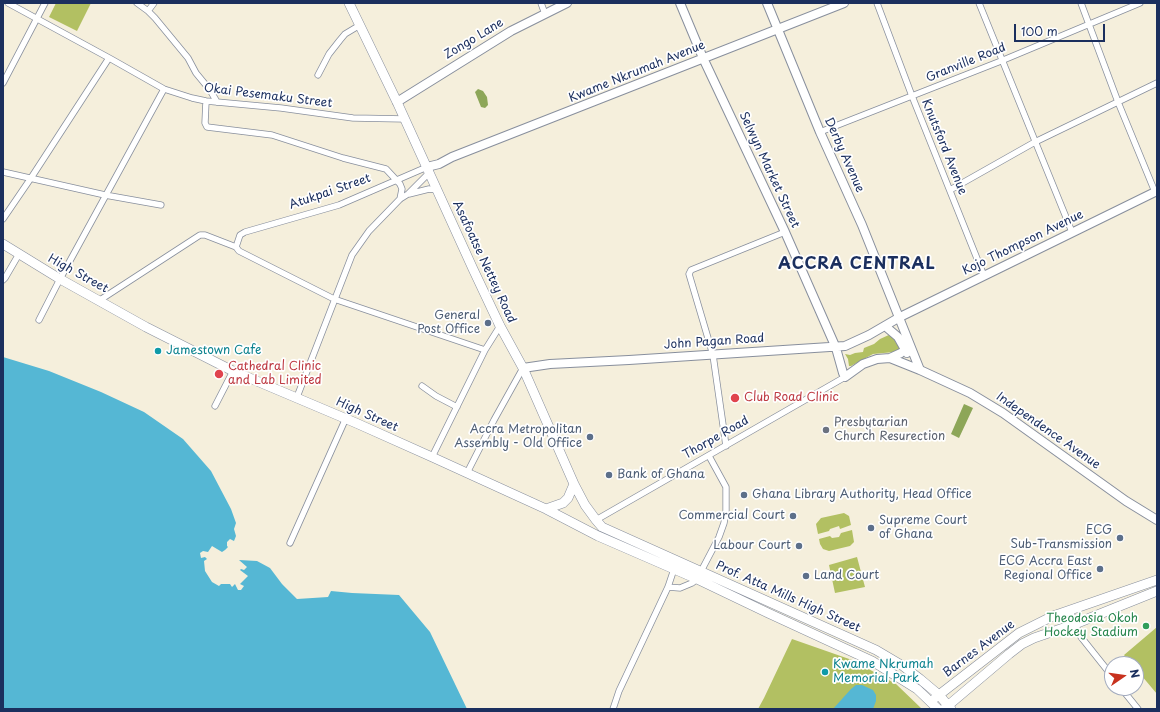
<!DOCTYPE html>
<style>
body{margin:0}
#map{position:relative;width:1160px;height:712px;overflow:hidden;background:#f5efdc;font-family:"Playpen Sans",sans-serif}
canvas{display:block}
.frame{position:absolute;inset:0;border:4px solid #1b2f5e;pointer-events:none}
.north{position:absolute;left:1104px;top:656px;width:40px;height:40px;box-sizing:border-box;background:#fff;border:1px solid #a4acbf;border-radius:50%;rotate:77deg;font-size:11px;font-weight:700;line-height:16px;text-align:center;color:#1b2f5e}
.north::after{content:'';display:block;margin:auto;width:14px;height:18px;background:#c8321e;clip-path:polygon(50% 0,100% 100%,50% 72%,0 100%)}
.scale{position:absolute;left:1014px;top:24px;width:91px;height:18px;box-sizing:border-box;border:2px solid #1b2f5e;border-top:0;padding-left:5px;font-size:12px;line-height:14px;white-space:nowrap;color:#1b2f5e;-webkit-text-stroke:3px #fff;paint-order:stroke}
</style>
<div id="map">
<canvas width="1160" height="712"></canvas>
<div class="frame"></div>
<div class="north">N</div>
<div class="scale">100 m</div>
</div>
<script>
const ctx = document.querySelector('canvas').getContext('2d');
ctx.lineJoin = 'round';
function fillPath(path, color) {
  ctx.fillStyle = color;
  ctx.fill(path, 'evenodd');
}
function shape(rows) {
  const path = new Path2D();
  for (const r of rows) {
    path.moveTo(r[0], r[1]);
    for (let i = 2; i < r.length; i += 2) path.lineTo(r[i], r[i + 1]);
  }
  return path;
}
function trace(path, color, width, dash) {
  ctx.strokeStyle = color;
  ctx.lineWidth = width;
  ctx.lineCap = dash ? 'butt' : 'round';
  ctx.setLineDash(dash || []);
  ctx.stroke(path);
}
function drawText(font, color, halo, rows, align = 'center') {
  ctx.font = font + ' "Playpen Sans",sans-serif';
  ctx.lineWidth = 3.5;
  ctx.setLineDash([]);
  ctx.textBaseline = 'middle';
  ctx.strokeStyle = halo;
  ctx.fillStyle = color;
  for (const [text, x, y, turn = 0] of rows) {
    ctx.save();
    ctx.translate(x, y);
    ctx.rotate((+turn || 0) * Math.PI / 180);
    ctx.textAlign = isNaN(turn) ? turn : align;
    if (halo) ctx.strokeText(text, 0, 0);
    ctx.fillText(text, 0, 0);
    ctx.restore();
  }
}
const green = shape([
 [56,3,91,3,77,31,49,17],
 [891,334,896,340,895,341,895,342,899,343,901,349,894,352,873,354,851,366,849,366,848,359,845,354,850,355,855,353,863,352,864,348,874,344,880,339],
 [844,513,849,516,851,525,840,529,839,526,830,529,829,531,818,534,816,524,821,518],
 [852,530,854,542,850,546,829,551,823,549,820,544,819,539,830,536,832,538,839,537,841,533],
 [857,557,865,587,835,593,829,565],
 [1157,627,1157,694,1136,669,1136,664,1131,664,1124,655],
 [792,639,852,660,896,684,922,709,758,709,764,698]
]);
const forest = shape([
 [478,89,483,91,487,97,488,105,485,108,481,107,475,92],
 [964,404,973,408,959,438,951,434]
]);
const water = shape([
 [3,357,49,371,101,392,144,412,183,439,211,471,231,509,236,523,234,529,236,536,234,541,230,539,227,542,227,546,228,547,225,550,222,552,212,546,208,552,203,551,200,553,201,558,205,557,207,559,204,561,205,571,212,582,219,586,221,584,230,584,232,587,235,584,238,590,241,590,244,586,240,584,248,576,240,570,241,569,244,570,247,567,239,560,257,561,270,568,282,584,297,599,328,597,331,591,352,593,399,595,430,632,467,709,3,709],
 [856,685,862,685,873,690,876,695,876,701,873,709,833,709,851,689]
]);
const street = shape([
 [8,3,111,59,164,89,192,98,206,101,281,108,353,118,405,119],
 [137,3,148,11,155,18,188,58,196,73,210,90,217,102],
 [541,3,545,14],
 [877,3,912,96,984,276],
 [979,3,1072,232],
 [1081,3,1118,102,1155,192],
 [148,11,154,3],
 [318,75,329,54,340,40,345,34,360,25],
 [3,83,45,3],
 [206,101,205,123,207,127,272,135,343,158,386,169,400,184,402,189,400,199],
 [820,132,1001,61,1140,3],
 [3,172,105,195,161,205],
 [950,190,1035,142,1157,83],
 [409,194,429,189,438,190],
 [3,219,31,178,109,58],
 [236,247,240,235,245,232,339,205,427,167],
 [3,280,5,278,19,254],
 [100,300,200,235,205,235,236,247,239,251,334,299,485,350],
 [39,320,60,279,164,89],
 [422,386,436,396,457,407],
 [297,397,352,255,369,231,400,199,408,194,430,172],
 [215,406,233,371],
 [726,446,713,355,689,274,691,270,785,232],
 [432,457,485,350,500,326],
 [467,473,494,420,523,368],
 [596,520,845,377],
 [290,543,346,418],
 [668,587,680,588,692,583,697,579,719,537,724,523,726,511,726,487,709,456],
 [1070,610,1075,624,1081,637,1112,676],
 [1121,688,1138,709],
 [613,709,619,691,668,587,674,569]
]);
const secondary = shape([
 [680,3,703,58,785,232,836,348,843,373,845,377,863,364,877,359,890,358,920,370,970,393,1003,413,1126,501,1157,520],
 [767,3,820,132,862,225,920,370],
 [397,102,511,31,567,3],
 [427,167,439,164,452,157,844,3],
 [885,326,898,337,907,353],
 [890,358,901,353,906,349],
 [523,368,550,364,629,360,845,346,869,335,900,317,1157,191]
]);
const primary = shape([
 [349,3,397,102,473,269,500,326,523,368,574,484,585,505,596,520,602,527,876,650,903,666,920,679,939,695,951,709],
 [3,244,60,279,146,327,233,371,356,423,432,457,546,509,598,536,697,579,768,613,872,661,917,689,938,709],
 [546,509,563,503,568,498,574,484],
 [935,698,1019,633,1053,616,1157,580],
 [944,709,1009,654,1022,644,1034,638,1075,624,1157,591]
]);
const markers = [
 [488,323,4,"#5c6f8a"],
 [158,351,4,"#0f9aa8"],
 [219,374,5,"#e0444e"],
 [735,398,5,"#e0444e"],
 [826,430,4,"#6b7280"],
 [590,437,4,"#5c6f8a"],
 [609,475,4,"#5c6f8a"],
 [744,495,4,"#5c6f8a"],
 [793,516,4,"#5c6f8a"],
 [871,528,4,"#5c6f8a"],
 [1120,538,4,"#5c6f8a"],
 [799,546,4,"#5c6f8a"],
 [1100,569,4,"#5c6f8a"],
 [806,576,4,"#5c6f8a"],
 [1146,626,4,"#2e9e5b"],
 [825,672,4,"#0f9aa8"]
];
const streetNames = [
 ["Zongo Lane",474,39,-31],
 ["Granville Road",966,63,-22],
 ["Kwame Nkrumah Avenue",637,72,-22],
 ["Okai Pesemaku Street",268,96,7],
 ["Knutsford Avenue",944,147,68],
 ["Derby Avenue",844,155,66],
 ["Selwyn Market Street",769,170,65],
 ["Atukpai Street",330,192,-19],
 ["Kojo Thompson Avenue",1023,243,-26],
 ["Asafoatse Nettey Road",484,262,65],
 ["High Street",78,274,29],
 ["John Pagan Road",714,342,-4],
 ["High Street",367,415,24],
 ["Independence Avenue",1048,431,35],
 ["Thorpe Road",716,438,-30],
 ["Prof. Atta Mills High Street",788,597,24],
 ["Barnes Avenue",979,649,-37]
];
const serviceNames = [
 ["General",480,316],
 ["Post Office",480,330],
 ["Accra Metropolitan",582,430],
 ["Assembly - Old Office",582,444],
 ["Bank of Ghana",617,475,"left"],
 ["Ghana Library Authority, Head Office",752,495,"left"],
 ["Commercial Court",785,516],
 ["Supreme Court",879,521,"left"],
 ["of Ghana",879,535,"left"],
 ["ECG",1112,531],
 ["Sub-Transmission",1112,545],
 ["Labour Court",791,546],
 ["ECG Accra East",1092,562],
 ["Regional Office",1092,576],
 ["Land Court",814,576,"left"]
];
const cultureNames = [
 ["Jamestown Cafe",166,351],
 ["Kwame Nkrumah",833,665],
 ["Memorial Park",833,679]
];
const healthNames = [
 ["Cathedral Clinic",228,367],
 ["and Lab Limited",228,381],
 ["Club Road Clinic",744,398]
];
const worshipNames = [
 ["Presbytarian",834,423],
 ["Church Resurection",834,437]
];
const leisureNames = [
 ["Theodosia Okoh",1138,619],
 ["Hockey Stadium",1138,633]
];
const districtNames = [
 ["ACCRA CENTRAL",857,265]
];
fillPath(green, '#b2c062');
fillPath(forest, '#8da658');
fillPath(water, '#55b7d4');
trace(street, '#888f9d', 7);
trace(secondary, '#888f9d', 10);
trace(primary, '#888f9d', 10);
trace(street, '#fff', 5.5);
trace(secondary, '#fff', 8);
trace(primary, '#fff', 9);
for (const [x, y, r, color] of markers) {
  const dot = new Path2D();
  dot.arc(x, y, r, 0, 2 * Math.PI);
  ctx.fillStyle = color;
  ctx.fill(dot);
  trace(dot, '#fff', 1.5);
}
drawText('12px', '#1b2f5e', '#fff', streetNames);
drawText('12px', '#4e5e75', '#fff', serviceNames, 'right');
drawText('12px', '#0d838f', '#fff', cultureNames, 'left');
drawText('12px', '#be3a42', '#fff', healthNames, 'left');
drawText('12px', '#5b616d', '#fff', worshipNames, 'left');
drawText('12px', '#27864d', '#fff', leisureNames, 'right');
ctx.letterSpacing = '1px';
drawText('bold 16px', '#1b2f5e', '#fff', districtNames);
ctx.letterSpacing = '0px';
</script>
